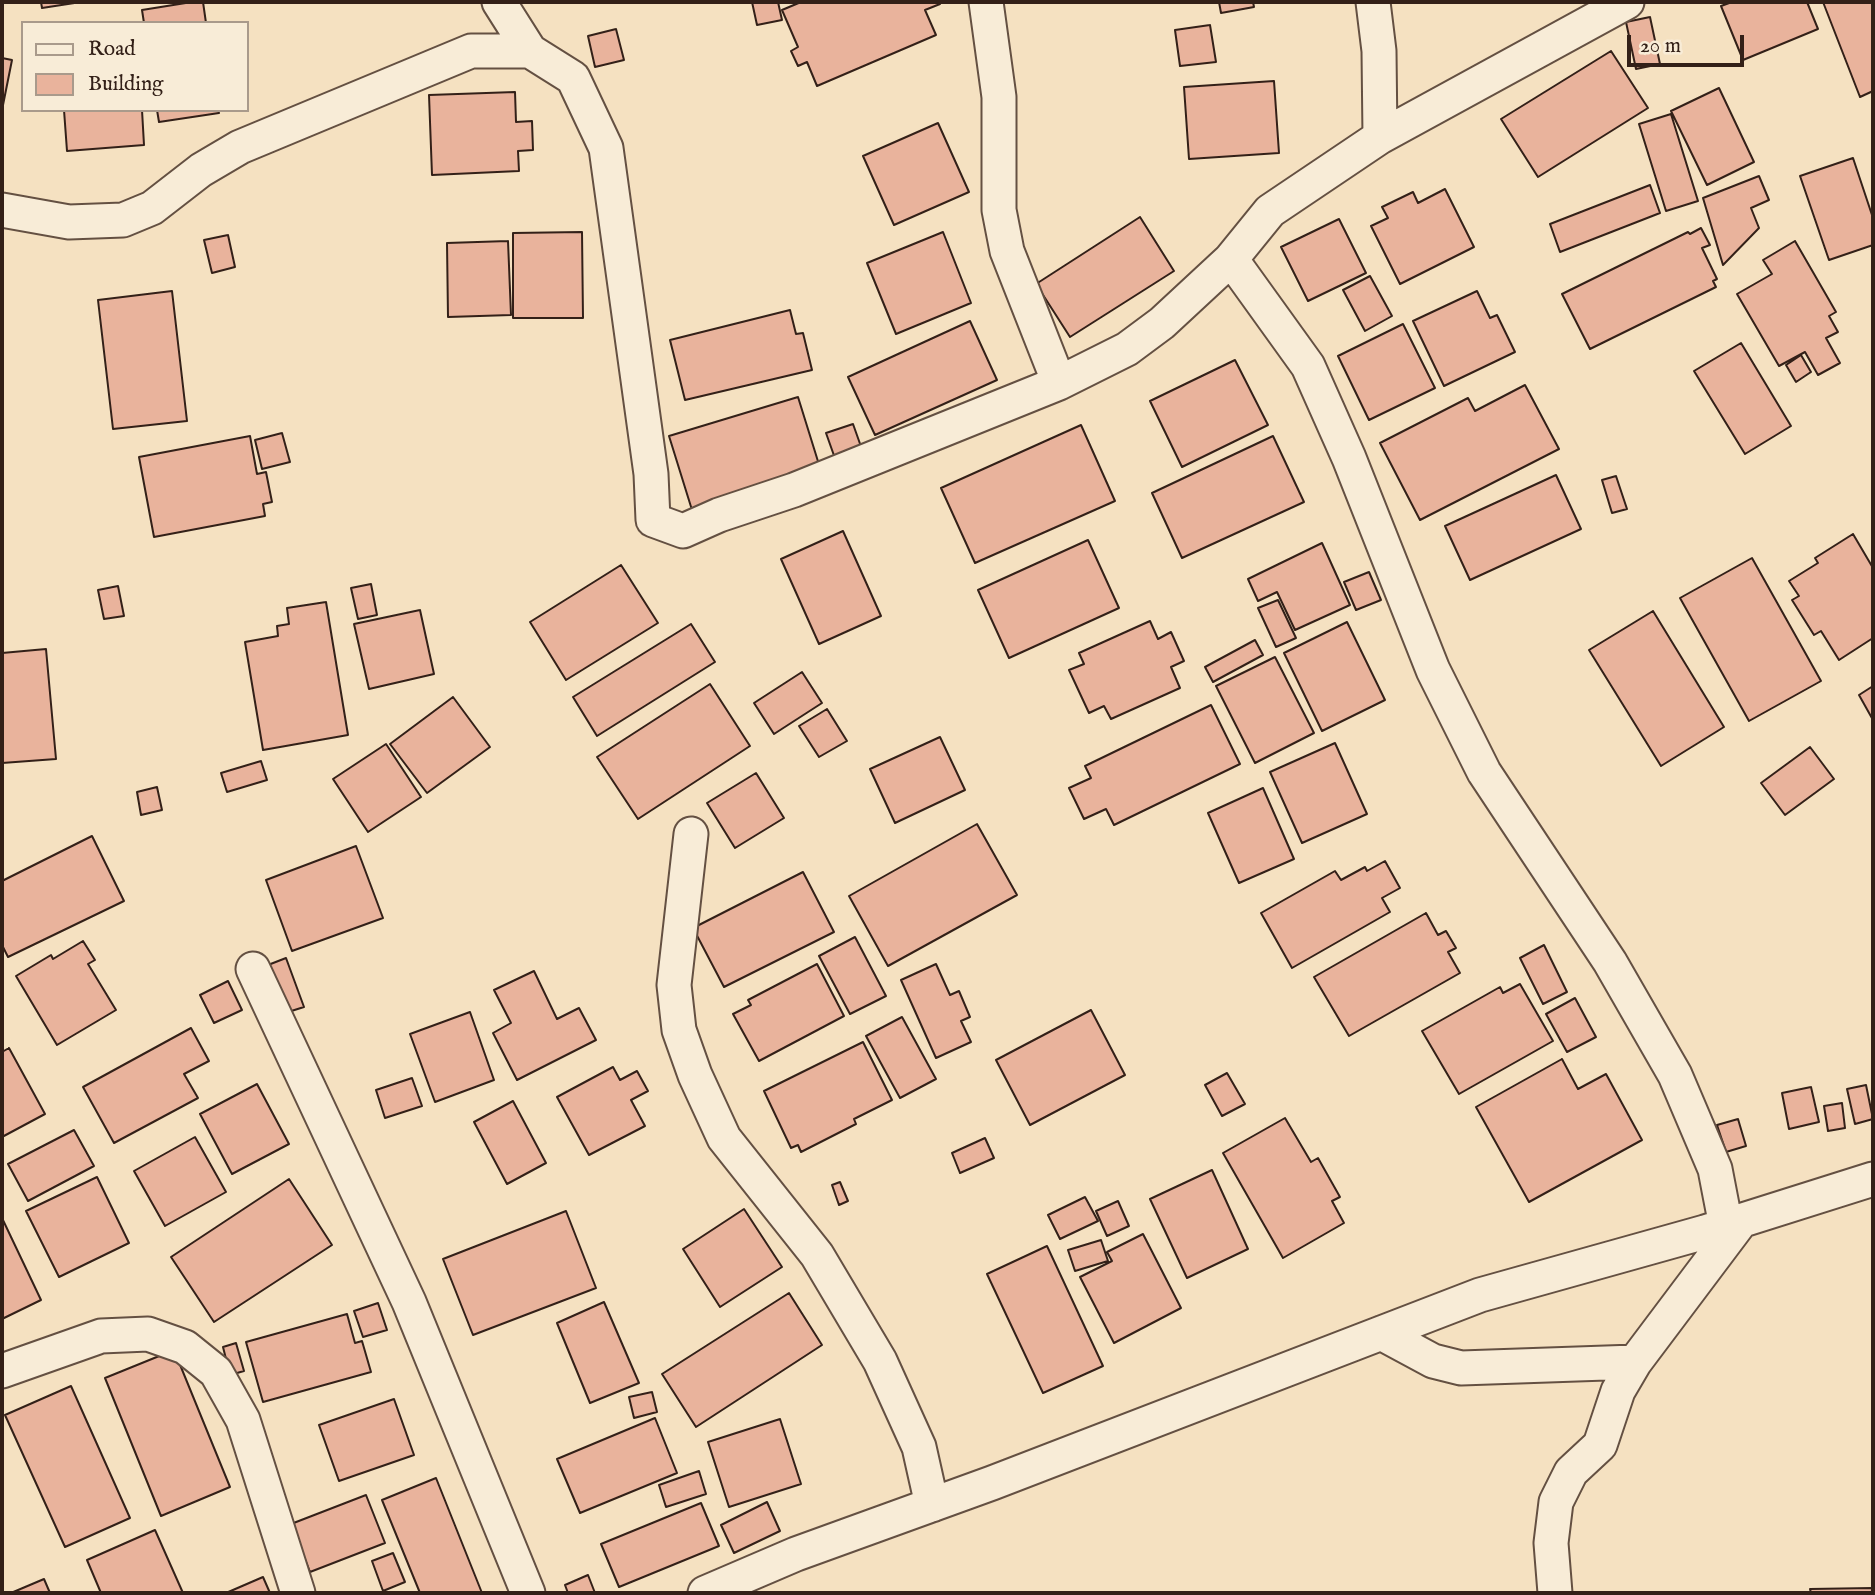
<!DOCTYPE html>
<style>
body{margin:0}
#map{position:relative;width:1875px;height:1595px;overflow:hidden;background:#f5e1c1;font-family:"IM FELL English",serif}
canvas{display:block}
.frame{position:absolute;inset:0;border:4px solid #332018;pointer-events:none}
.legend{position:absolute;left:21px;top:21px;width:228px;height:91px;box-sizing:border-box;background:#f8ecd7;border:2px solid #a99a8b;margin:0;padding:9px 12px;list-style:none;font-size:21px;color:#332018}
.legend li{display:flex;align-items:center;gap:14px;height:35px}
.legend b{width:35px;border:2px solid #a99a8b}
.scale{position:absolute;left:1627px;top:35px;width:117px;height:32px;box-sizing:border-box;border:4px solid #332018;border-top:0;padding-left:9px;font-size:21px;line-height:24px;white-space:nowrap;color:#332018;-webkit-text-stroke:5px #f8ecd7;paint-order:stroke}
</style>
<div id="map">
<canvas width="1875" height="1595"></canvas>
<div class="frame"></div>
<ul class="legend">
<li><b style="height:9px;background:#f8ecd7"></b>Road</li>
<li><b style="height:19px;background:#e9b39c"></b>Building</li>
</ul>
<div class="scale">20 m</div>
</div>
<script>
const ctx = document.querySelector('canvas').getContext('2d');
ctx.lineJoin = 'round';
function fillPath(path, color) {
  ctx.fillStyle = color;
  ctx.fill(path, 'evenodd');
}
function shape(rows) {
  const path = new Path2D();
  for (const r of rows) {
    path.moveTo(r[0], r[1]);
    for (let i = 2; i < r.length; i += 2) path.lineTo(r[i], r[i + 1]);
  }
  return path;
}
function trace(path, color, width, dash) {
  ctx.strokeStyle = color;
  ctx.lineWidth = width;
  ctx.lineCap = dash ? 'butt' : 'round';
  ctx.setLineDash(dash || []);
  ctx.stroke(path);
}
const building = shape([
 [41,2,81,2,42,8,41,2],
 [192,2,203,2,206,23,144,23,142,10,192,2],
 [752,2,778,2,782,20,757,25,752,2],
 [801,2,939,2,940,4,925,10,936,35,817,86,807,62,798,66,791,51,798,47,782,10,801,2],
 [1219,2,1253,2,1254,7,1221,13,1219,2],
 [1732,2,1807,2,1818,29,1743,60,1721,6,1732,2],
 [1823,2,1873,2,1873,91,1860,97,1823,2],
 [1650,17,1660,64,1636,69,1626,22,1650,17],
 [1210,25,1216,62,1180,66,1175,30,1210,25],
 [616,29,624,60,595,67,588,36,616,29],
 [1611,51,1648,108,1538,177,1501,119,1611,51],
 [2,58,12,60,2,110,2,58],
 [1274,81,1279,153,1189,159,1184,87,1274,81],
 [1719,88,1754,162,1707,185,1671,111,1719,88],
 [515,92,516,122,532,121,533,150,518,151,519,171,432,175,429,95,515,92],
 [64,110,142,110,144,145,67,151,64,110],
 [157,110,218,110,219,113,159,122,157,110],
 [1671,114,1698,201,1666,211,1639,124,1671,114],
 [938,123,969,192,894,225,863,156,938,123],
 [1853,158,1873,218,1873,245,1829,260,1800,176,1853,158],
 [1759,176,1769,200,1751,208,1759,228,1723,265,1703,198,1759,176],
 [1650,185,1660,213,1560,252,1550,224,1650,185],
 [1445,189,1474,247,1400,284,1371,226,1388,218,1382,207,1413,192,1418,203,1445,189],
 [1140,217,1174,271,1070,337,1036,284,1140,217],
 [1339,219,1366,273,1308,301,1281,247,1339,219],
 [1701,228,1710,245,1702,248,1717,279,1713,281,1716,287,1590,349,1562,294,1688,232,1690,234,1701,228],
 [582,232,583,318,513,318,513,233,582,232],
 [943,232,971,303,896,334,867,263,943,232],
 [228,235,235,267,212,273,204,240,228,235],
 [508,241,511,315,448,317,447,243,508,241],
 [1795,241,1836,312,1829,316,1838,332,1826,338,1840,363,1818,375,1805,352,1779,366,1737,294,1772,274,1763,260,1795,241],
 [1370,276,1392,316,1365,331,1343,290,1370,276],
 [172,291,187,421,113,429,98,300,172,291],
 [1477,291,1490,318,1497,315,1515,352,1444,386,1413,321,1477,291],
 [790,310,796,334,803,333,812,370,685,400,670,340,790,310],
 [970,321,997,380,875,435,848,377,970,321],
 [1403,324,1435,388,1369,420,1338,356,1403,324],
 [1741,343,1791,426,1745,454,1694,371,1741,343],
 [1801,355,1811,372,1796,382,1786,365,1801,355],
 [1235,360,1268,425,1182,467,1150,401,1235,360],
 [1525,385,1559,449,1420,520,1380,443,1468,398,1475,411,1525,385],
 [798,397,821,471,692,510,669,436,798,397],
 [853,424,864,455,837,464,826,433,853,424],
 [1081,425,1115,501,975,563,941,488,1081,425],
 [282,433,290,462,262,469,255,440,282,433],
 [250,436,257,474,266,472,272,502,263,504,265,516,154,537,139,457,250,436],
 [1273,436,1304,502,1182,558,1152,493,1273,436],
 [1556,475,1581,529,1470,580,1445,526,1556,475],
 [1616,476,1627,509,1612,513,1602,480,1616,476],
 [843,531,881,616,819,644,781,559,843,531],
 [1853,534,1873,568,1873,638,1839,660,1821,631,1814,635,1792,600,1799,596,1789,581,1818,563,1815,558,1853,534],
 [1088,540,1119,608,1009,658,978,590,1088,540],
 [1322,543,1350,605,1295,630,1277,592,1258,601,1248,579,1322,543],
 [1752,558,1821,681,1749,721,1680,598,1752,558],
 [621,565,658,623,566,680,530,622,621,565],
 [1369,572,1381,600,1356,610,1344,582,1369,572],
 [371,584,377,615,358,619,351,588,371,584],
 [118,586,124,616,104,619,98,590,118,586],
 [1278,600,1296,638,1276,647,1258,608,1278,600],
 [326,602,348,735,263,750,245,642,278,636,277,626,289,624,287,608,326,602],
 [420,610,434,674,369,689,354,624,420,610],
 [1653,611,1724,727,1661,766,1589,650,1653,611],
 [1150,621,1158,639,1171,632,1184,661,1171,667,1180,688,1111,719,1104,706,1089,713,1069,670,1084,664,1079,653,1150,621],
 [1347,622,1385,700,1322,731,1284,653,1347,622],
 [691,624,715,662,597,736,573,697,691,624],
 [1255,640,1263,655,1213,682,1205,667,1255,640],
 [46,649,56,759,2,763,2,653,46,649],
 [1275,657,1314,733,1255,763,1216,686,1275,657],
 [802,672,822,703,774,734,754,703,802,672],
 [710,684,750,746,638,819,597,757,710,684],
 [1873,686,1873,720,1859,695,1873,686],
 [453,697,490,747,427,793,390,744,453,697],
 [1211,705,1240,764,1114,825,1106,809,1084,819,1069,788,1091,778,1085,766,1211,705],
 [827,709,847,741,819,757,799,726,827,709],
 [940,737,965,790,895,823,870,769,940,737],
 [1335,743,1367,814,1302,843,1270,772,1335,743],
 [386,744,421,797,368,832,333,779,386,744],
 [1810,747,1834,779,1785,815,1761,783,1810,747],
 [261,761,267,780,227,792,221,773,261,761],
 [756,773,784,818,735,848,707,803,756,773],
 [157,787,162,810,141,815,137,792,157,787],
 [1263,788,1294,859,1239,883,1208,813,1263,788],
 [977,824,1017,895,888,966,849,896,977,824],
 [92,836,124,901,8,957,2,945,2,881,92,836],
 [356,846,383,918,292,951,266,880,356,846],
 [1385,861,1400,888,1382,898,1390,912,1292,968,1261,913,1335,871,1341,880,1365,867,1367,871,1385,861],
 [803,872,834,932,724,987,693,928,803,872],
 [1426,913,1438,935,1446,931,1456,948,1448,952,1460,973,1349,1036,1314,977,1426,913],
 [855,937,886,996,850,1014,819,956,855,937],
 [83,941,95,960,88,964,116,1010,57,1045,16,976,51,955,53,959,83,941],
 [1544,945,1567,992,1543,1004,1520,958,1544,945],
 [286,958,304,1007,285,1013,268,965,286,958],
 [817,964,844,1016,759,1061,733,1014,751,1005,748,1000,817,964],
 [936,964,950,995,959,991,970,1017,961,1021,971,1042,936,1058,901,980,936,964],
 [534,971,557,1019,579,1008,596,1040,517,1080,493,1033,511,1023,494,990,534,971],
 [228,981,242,1010,214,1023,200,995,228,981],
 [1520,984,1553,1041,1459,1094,1422,1031,1500,987,1503,993,1520,984],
 [1575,998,1596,1037,1567,1052,1546,1014,1575,998],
 [1091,1010,1125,1075,1030,1125,996,1060,1091,1010],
 [470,1012,494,1080,435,1102,410,1034,470,1012],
 [902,1017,936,1079,900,1098,866,1036,902,1017],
 [191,1028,209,1061,184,1074,198,1098,114,1143,83,1087,191,1028],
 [863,1042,892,1100,854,1119,856,1124,801,1152,798,1145,791,1148,764,1091,863,1042],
 [9,1048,45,1114,2,1137,2,1052,9,1048],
 [1562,1059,1578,1089,1606,1074,1642,1140,1529,1202,1476,1107,1562,1059],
 [613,1067,620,1080,637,1071,648,1091,631,1100,645,1126,589,1155,557,1097,613,1067],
 [1227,1073,1245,1104,1222,1116,1205,1085,1227,1073],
 [412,1078,422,1106,385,1118,376,1090,412,1078],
 [257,1084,289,1144,232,1174,200,1114,257,1084],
 [1866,1085,1873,1119,1855,1124,1847,1089,1866,1085],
 [1811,1087,1819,1122,1789,1129,1782,1093,1811,1087],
 [513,1101,546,1163,507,1184,474,1122,513,1101],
 [1842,1103,1845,1128,1828,1131,1824,1106,1842,1103],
 [1285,1118,1311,1162,1318,1158,1340,1197,1332,1201,1344,1223,1283,1258,1223,1153,1285,1118],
 [1738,1119,1746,1146,1726,1152,1717,1125,1738,1119],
 [74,1130,94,1166,28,1201,8,1164,74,1130],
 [195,1137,226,1192,165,1226,134,1171,195,1137],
 [985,1138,994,1158,960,1173,952,1153,985,1138],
 [1212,1170,1248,1249,1187,1278,1150,1199,1212,1170],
 [97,1177,129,1243,59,1277,26,1211,97,1177],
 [289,1179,332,1245,214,1322,171,1257,289,1179],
 [840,1182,848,1201,839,1205,832,1185,840,1182],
 [1085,1197,1098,1221,1060,1239,1048,1215,1085,1197],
 [1118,1201,1129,1226,1107,1236,1096,1211,1118,1201],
 [744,1209,782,1267,720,1307,683,1249,744,1209],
 [566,1211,596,1288,473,1335,443,1259,566,1211],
 [2,1218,41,1300,2,1319,2,1218],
 [1143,1234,1181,1308,1114,1343,1080,1277,1112,1261,1107,1252,1143,1234],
 [1101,1240,1108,1261,1075,1271,1068,1250,1101,1240],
 [1047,1246,1103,1366,1043,1393,987,1274,1047,1246],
 [789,1293,822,1345,696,1427,662,1374,789,1293],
 [604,1302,639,1383,590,1403,557,1323,604,1302],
 [378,1303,387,1330,363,1337,354,1311,378,1303],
 [347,1314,355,1343,362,1341,371,1372,263,1402,246,1342,347,1314],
 [236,1343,244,1371,230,1375,223,1347,236,1343],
 [174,1350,230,1487,161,1516,105,1378,174,1350],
 [71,1386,130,1518,65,1547,5,1415,71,1386],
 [652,1392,657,1412,634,1418,629,1397,652,1392],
 [394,1399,414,1455,339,1481,319,1425,394,1399],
 [655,1418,677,1473,580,1513,557,1459,655,1418],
 [780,1419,801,1484,729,1507,708,1442,780,1419],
 [699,1471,706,1494,666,1507,659,1485,699,1471],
 [436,1478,482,1593,420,1593,382,1500,436,1478],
 [366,1495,385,1543,310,1572,291,1524,366,1495],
 [767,1502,780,1531,734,1553,721,1525,767,1502],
 [701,1503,719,1546,619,1587,601,1544,701,1503],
 [155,1530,183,1593,101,1593,87,1560,155,1530],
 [393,1553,405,1582,383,1591,372,1561,393,1553],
 [588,1575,595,1593,568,1593,565,1585,588,1575],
 [263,1577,270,1593,226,1593,263,1577],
 [44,1579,50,1593,11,1593,44,1579],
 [1873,1588,1873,1593,1811,1593,1810,1589,1873,1588]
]);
const minor = shape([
 [499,2,530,51],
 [986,2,999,97,999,210,1007,251,1059,383],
 [1373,2,1379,51,1380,137],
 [2,210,69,222,123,220,152,208,201,170,240,147,471,51,530,51,573,78,606,148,651,474,653,520,683,531,719,515,794,490,1059,383,1127,349,1162,323,1231,259,1270,211,1380,137,1627,2],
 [1231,259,1308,366,1349,458,1433,670,1484,772,1610,962,1675,1075,1715,1169,1726,1226],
 [691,834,674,985,679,1030,695,1075,724,1138,817,1255,880,1361,919,1447,932,1505],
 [253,969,409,1302,528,1593],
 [1381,1333,1433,1361,1461,1368,1635,1362],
 [2,1371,101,1336,148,1334,185,1347,216,1372,243,1420,298,1593],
 [705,1593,796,1554,992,1483,1480,1295,1705,1232,1873,1179],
 [1555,1593,1551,1543,1556,1502,1571,1472,1600,1445,1618,1391,1635,1362,1741,1221]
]);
fillPath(building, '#e9b39c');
trace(building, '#332018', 2);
trace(minor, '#645042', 37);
trace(minor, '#f8ecd7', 33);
</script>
